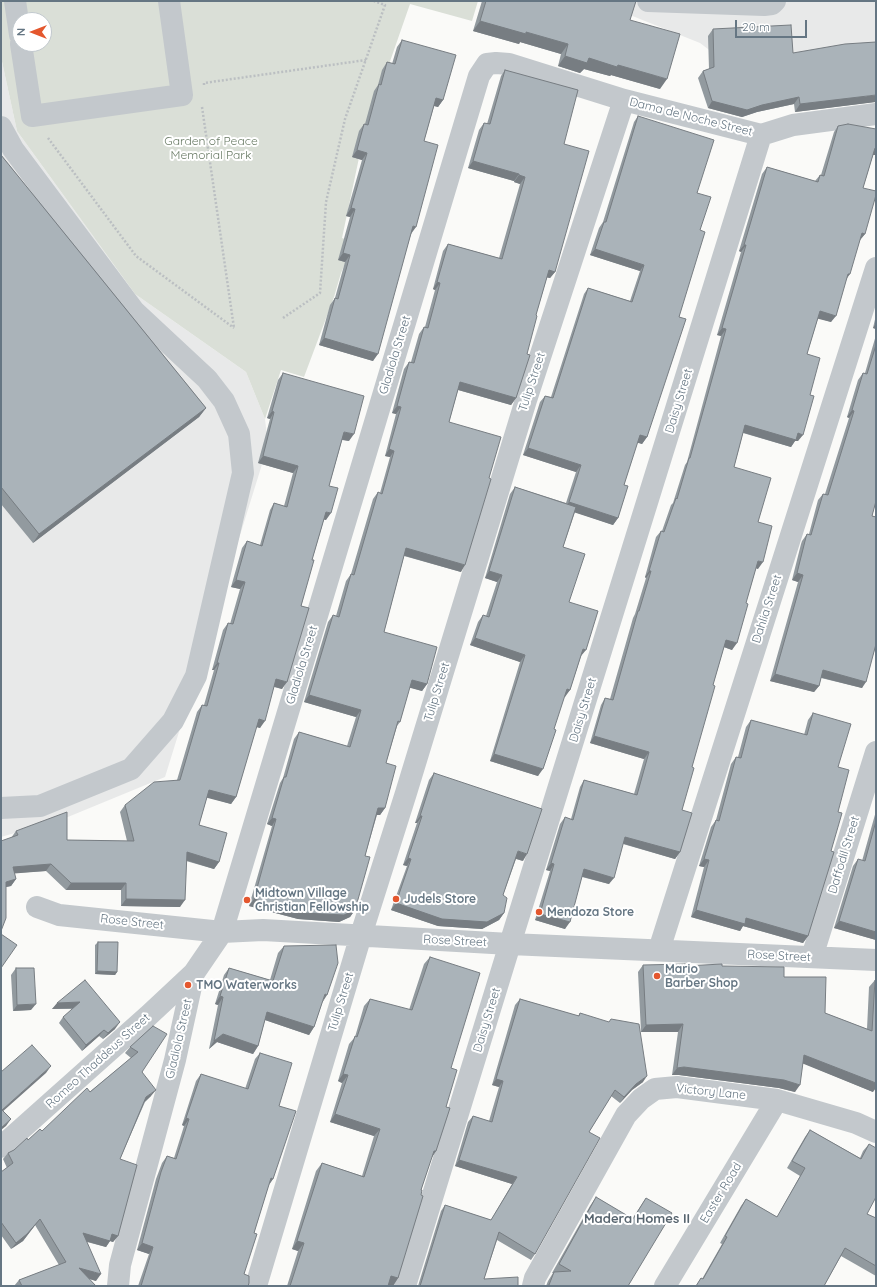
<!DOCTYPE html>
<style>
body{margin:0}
#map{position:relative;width:877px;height:1287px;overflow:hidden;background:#fafaf8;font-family:Quicksand,sans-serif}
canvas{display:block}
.frame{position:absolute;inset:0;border:2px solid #657683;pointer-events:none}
.north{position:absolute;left:12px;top:12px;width:40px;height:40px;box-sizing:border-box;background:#fff;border:1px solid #c1c8cd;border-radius:50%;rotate:270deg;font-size:11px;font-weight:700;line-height:16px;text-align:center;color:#657683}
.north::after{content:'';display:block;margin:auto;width:14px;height:18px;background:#e4572e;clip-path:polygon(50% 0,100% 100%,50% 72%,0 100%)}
.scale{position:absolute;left:735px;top:20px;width:72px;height:18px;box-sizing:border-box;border:2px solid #657683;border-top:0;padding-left:5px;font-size:12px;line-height:14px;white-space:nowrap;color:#657683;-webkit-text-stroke:3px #fff;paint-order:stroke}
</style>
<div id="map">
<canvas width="877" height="1287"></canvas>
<div class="frame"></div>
<div class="north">N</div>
<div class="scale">20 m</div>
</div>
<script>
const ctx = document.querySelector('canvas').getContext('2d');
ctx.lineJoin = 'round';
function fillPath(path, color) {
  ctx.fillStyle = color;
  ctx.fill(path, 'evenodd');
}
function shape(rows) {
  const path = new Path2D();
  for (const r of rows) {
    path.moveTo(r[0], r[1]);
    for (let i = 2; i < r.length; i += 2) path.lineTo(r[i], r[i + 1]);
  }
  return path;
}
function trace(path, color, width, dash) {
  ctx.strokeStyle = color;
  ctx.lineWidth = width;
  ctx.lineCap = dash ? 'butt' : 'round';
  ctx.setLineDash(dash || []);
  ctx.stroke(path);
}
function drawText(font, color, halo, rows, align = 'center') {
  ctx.font = font + ' Quicksand,sans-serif';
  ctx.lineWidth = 4;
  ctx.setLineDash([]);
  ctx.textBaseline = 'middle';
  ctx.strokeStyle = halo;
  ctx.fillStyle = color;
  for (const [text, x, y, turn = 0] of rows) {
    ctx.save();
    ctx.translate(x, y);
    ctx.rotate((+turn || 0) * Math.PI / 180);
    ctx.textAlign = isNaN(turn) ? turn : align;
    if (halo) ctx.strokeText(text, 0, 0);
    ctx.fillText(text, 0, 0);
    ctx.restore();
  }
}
const built = shape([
 [595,1,876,1,876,46,753,83,700,43],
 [1,57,17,131,135,294,246,372,265,419,268,445,165,777,63,819,1,837]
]);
const green = shape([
 [1,1,478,1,472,21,410,4,363,139,342,238,354,242,341,273,334,297,304,377,281,370,265,419,246,372,135,294,17,131,1,57],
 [20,20,44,20,44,44,20,44]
]);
const path = shape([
 [204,85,204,83,366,60],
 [202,107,234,328],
 [48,138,136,256,234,328],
 [283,318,320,293,326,202,345,119,385,5,374,1]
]);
const minor = shape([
 [15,1,20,35],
 [648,1,764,5,772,4,775,1],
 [21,44,32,116,182,95,169,1],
 [1,127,13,149,134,311,207,379,224,401,239,434,243,473,196,676,173,721,131,769,40,806,1,808],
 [37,907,59,915,222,932,263,930,510,944,876,960],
 [659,950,876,268],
 [812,957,876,752],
 [1,1147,148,1016,194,973],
 [118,1286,120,1265,175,1060,194,973,222,932,479,76,487,64,496,63,509,64,624,100,761,135,793,125,876,114],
 [256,1286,361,935,406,793,526,400,624,100],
 [405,1286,510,944,761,135],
 [533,1286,535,1278,626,1115,641,1099,655,1089,677,1087,777,1100,856,1123,876,1132],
 [665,1286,777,1100]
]);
const wall = shape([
 [482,1,636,1,630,20,660,89,611,75,610,76,584,69,580,73,558,66,561,54,520,42,519,44,473,31],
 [713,29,793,53,874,102,795,112,794,104,757,112,742,117,708,108,698,78,703,71,709,69,708,36],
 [402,40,443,100,438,107,434,106,424,141,411,234,373,361,319,345,330,305,335,298,345,262,338,260,350,217,346,216,362,160,352,157,359,131,364,124,365,124,374,91,378,85,382,70,387,62,392,64,397,47],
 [505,70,564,144,555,272,550,278,547,277,536,315,516,398,511,405,458,390,449,422,461,572,404,556,384,632,427,684,422,691,409,687,400,722,397,726,386,763,385,808,380,815,377,815,365,856,355,910,350,917,339,922,298,919,249,906,272,826,267,824,280,783,283,778,294,739,299,732,347,746,356,717,304,702,328,622,333,615,336,616,346,581,351,574,373,499,378,492,380,493,390,457,385,456,396,414,392,413,404,369,409,362,411,362,419,334,424,327,425,327,435,290,433,289,443,251,448,244,499,258,520,184,514,182,514,181,468,168,479,130,484,123,487,124,501,76],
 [638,116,697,193,700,230,679,317,647,437,642,444,637,442,624,485,618,518,613,525,575,512,563,547,569,602,581,656,570,690,564,696,538,776,490,761,520,662,470,645,478,622,483,615,486,616,497,582,485,578,510,494,515,487,566,503,576,472,523,455,540,402,545,396,551,397,584,294,588,288,630,301,640,271,590,255,599,228,603,222,634,122],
 [838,126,873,155,863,188,865,234,860,240,831,322,818,318,807,354,810,395,798,441,795,441,791,447,743,433,734,467,758,522,758,569,756,568,732,650,724,647,713,685,692,767,682,810,680,852,675,859,623,844,609,884,582,877,565,929,535,920,550,871,546,870,560,824,565,817,571,819,580,787,584,780,634,794,644,759,590,743,601,705,605,698,610,699,633,618,635,614,646,578,645,577,656,537,661,531,662,531,671,505,673,503,685,465,687,462,721,336,717,335,741,252,739,251,762,174,767,167,815,181,820,175,821,175,834,132],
 [1,155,206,408,199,417,33,543,1,504],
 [876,315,876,329,873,328],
 [876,335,876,501,872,516,876,517,876,649,875,649,862,688,821,678,819,686,814,692,770,681,798,582,792,580,801,544,802,541,807,534,809,534,818,500,823,494,825,494,849,418,847,417,858,380,863,373,865,373],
 [283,373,349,441,342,440,329,486,326,520,324,519,312,560,282,689,274,687,260,728,256,727,236,797,231,804,207,797,199,825,219,862,214,869,186,861,180,907,121,906,121,890,66,890,46,871,14,873,16,879,11,886,6,887,11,838,16,831,67,840,127,841,120,812,125,805,177,780,197,712,202,705,204,705,214,670,212,670,223,630,228,623,230,624,240,589,231,587,242,548,247,541,260,545,270,510,274,503,284,506,293,473,258,463,270,419,267,418,278,380],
 [813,713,838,767,838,812,808,936,803,943,743,926,740,931,691,917,704,867,699,866,711,827,716,820,731,764,736,757,738,757,746,727,751,720,804,735,808,720],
 [434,773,523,861,516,859,503,895,504,913,499,920,482,929,438,926,391,910,407,866,403,865,417,823,415,823,429,780],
 [876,811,876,940,834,928,853,866,858,859,862,861],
 [98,942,117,972,115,975,95,974,95,945],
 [284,946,322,1003,314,1027,309,1035,265,1020,258,1046,253,1054,217,1042,209,1049,218,1005,215,1004,224,975,229,968,270,980,278,953],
 [430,957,451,1068,446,1107,436,1151,431,1158,421,1190,398,1278,393,1286,389,1285,388,1286,287,1286,298,1251,292,1249,316,1171,322,1163,362,1176,374,1136,330,1122,342,1083,338,1081,349,1044,355,1037,364,1006,370,999,409,1010,424,964],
 [643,965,722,966,784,977,825,1013,867,1029,869,987,875,980,873,1092,803,1063,795,1092,779,1088,679,1075,672,1075,678,1032,641,1032,638,972],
 [16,968,31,1010,13,1011,11,975],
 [85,980,115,1029,103,1039,99,1036,82,1051,59,1023,63,1017,73,1009,52,1009],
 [520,999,578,1016,580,1013,643,1082,632,1090,620,1103,611,1096,589,1132,535,1254,531,1260,497,1240,484,1279,518,1286,418,1286,441,1211,445,1205,491,1220,512,1184,455,1166,468,1122,473,1116,489,1121,499,1087,492,1085,515,1005],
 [153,1026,142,1072,151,1096,145,1102,120,1159,118,1236,113,1242,110,1241,106,1247,87,1242,96,1281,89,1279,96,1286,14,1286,19,1280,59,1265,35,1225,23,1241,11,1249,1,1235,1,1172,7,1168,3,1159,8,1153,14,1150,42,1131,131,1058,125,1053,130,1047],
 [260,1053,279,1106,273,1179,269,1184,254,1233,244,1274,248,1286,138,1286,149,1254,137,1250,156,1179,162,1163,167,1156,174,1158,184,1126,182,1125,196,1081,201,1074,245,1089,255,1059],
 [810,1130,860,1158,863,1151,869,1144,867,1214,876,1218,876,1276,841,1256,824,1286,696,1286,701,1278,702,1279,722,1244,720,1243,741,1206,746,1199,777,1217,800,1176,787,1168,805,1137],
 [596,1197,632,1219,646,1198,628,1286,546,1286,548,1281,553,1273,552,1273,590,1206]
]);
const shadedWall = shape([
 [480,21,526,32,568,44,561,54,520,42,519,44,473,31],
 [565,56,589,58,618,65,667,79,660,89,611,75,610,76,584,69,580,73,558,66],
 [876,95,876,102,795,112,800,104],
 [799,97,794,104,757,112,742,117,708,108,712,101,762,105],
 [436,98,443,100,438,107,431,105],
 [875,148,876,148,876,155,870,155],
 [357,150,367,153,362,160,352,157],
 [473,161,519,174,514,181,468,168],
 [519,175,525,177,520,184,514,182],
 [351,208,355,209,350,217,346,216],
 [413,226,416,227,411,234,408,233],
 [862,233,865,234,860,240,857,239],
 [744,245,746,245,741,252,739,251],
 [595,249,644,265,640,271,590,255],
 [343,253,350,255,345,262,338,260],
 [549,270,555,272,550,278,544,277],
 [848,274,850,274,845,281],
 [437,282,440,283,435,290,433,289],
 [820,311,836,316,831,322,815,318],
 [876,323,876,329,873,328],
 [722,328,726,329,721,336,717,335],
 [324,338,378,354,373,361,319,345],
 [460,382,516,398,511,405,455,389],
 [397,406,401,407,396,414,392,413],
 [206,408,199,417,33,543,39,534],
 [852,410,854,411,849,418,847,417],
 [272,411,274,412,270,419,267,418],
 [745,425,798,433,803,435,798,441,795,441,791,447,741,432],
 [344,432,354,434,349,441,339,439],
 [640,435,647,437,642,444,635,442],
 [528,448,581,465,576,472,523,455],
 [389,449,394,451,390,457,385,456],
 [263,456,298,466,293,473,258,463],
 [569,502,618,518,613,525,564,509],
 [326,512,331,513,326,520,321,519],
 [406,548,465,565,461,572,402,555],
 [758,561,763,562,758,569,753,567],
 [489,571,502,575,497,582,485,578],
 [649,571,651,571,646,578,645,577],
 [797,573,803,575,798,582,792,580],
 [236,580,245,582,240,589,231,587],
 [475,638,525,655,520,662,470,645],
 [726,640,737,643,732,650,721,646],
 [583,649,586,650,581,656,578,656],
 [217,663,219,663,214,670,212,670],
 [823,670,866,682,862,688,819,677],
 [775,674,819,686,814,692,770,681],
 [276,679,287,682,282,689,272,686],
 [412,680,427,684,422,691,407,687],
 [567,689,570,690,565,697,562,696],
 [309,695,361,710,356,717,304,702],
 [259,719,265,721,260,728,254,726],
 [594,736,649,752,644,759,590,743],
 [494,754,543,769,538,776,490,761],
 [209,790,236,797,231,804,204,797],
 [378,808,385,808,380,815,374,815],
 [420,816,422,816,417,823,415,823],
 [272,818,276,819,272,826,267,824],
 [625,837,680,852,675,859,621,843],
 [518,851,527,854,523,861,514,858],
 [187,852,219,862,214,869,182,859],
 [408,858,411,859,407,866,403,865],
 [704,859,709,860,704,867,699,866],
 [551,863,554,864,550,871,546,870],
 [51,864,46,871,8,874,13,867],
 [584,869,614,878,609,884,580,876],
 [16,879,11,886,1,888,6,882],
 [71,883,126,883,121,890,66,890],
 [126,899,185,900,180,907,121,906],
 [254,899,355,910,350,917,339,922,298,919,249,906],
 [396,903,504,913,499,920,482,929,438,926,391,910],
 [696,910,746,918,808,936,803,943,743,926,740,931,691,917],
 [540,914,570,922,565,929,535,920],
 [839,921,876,932,876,940,834,928],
 [97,971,117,972,115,975,95,974],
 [325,994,327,995,322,1003],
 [220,996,223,997,218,1005,215,1004],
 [80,1002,75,1008,52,1009,57,1003],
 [36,1004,31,1010,13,1011,17,1005],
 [267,1012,314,1027,309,1035,262,1019],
 [120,1022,115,1029,103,1039,108,1033],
 [683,1024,678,1032,641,1032,646,1025],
 [104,1030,99,1036,82,1051,86,1045],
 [223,1034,258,1046,253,1054,217,1042,209,1049,214,1041],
 [804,1055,876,1083,876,1088,873,1092,799,1062],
 [51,1066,46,1073,1,1113,2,1110],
 [684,1067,784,1080,800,1085,795,1092,779,1088,679,1075,672,1075,677,1068],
 [343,1074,348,1075,342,1083,338,1081],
 [647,1076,643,1082,632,1090,620,1103,624,1097,636,1084],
 [496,1079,503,1081,499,1087,492,1085],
 [156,1090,151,1096,142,1104,146,1097],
 [335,1114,380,1129,374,1136,330,1122],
 [186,1118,189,1119,184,1126,182,1125],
 [11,1119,6,1126,1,1130,1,1128],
 [434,1151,436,1151,431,1159],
 [459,1160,517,1177,512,1184,455,1166],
 [271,1178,273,1179,269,1185],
 [40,1219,23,1241,11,1249,16,1243],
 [83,1233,112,1234,118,1236,113,1242,110,1241,106,1247,78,1239],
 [297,1241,304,1243,298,1251,292,1249],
 [142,1243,153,1247,149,1254,137,1250],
 [79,1268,101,1274,96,1281,75,1274],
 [391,1276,398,1278,393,1286,386,1284]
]);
const building = shape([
 [486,1,636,1,630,20,680,34,667,79,618,65,617,67,589,58,587,63,565,56,568,44,526,32,526,34,480,21,486,1],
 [791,25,793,53,845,44,876,42,876,95,800,104,799,97,762,105,747,110,712,101,703,71,714,67,713,29,791,25],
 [402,40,456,55,443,100,436,98,424,141,438,145,416,227,413,226,378,354,324,338,335,298,338,299,350,255,343,253,355,209,351,208,367,153,357,150,364,124,368,125,379,84,381,85,387,62,395,64,402,40],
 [505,70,578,90,564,144,589,151,555,272,549,270,536,315,537,316,527,354,530,355,516,398,460,382,449,422,501,437,489,478,491,479,465,565,406,548,384,632,437,647,427,684,412,680,400,722,398,721,386,763,396,766,385,808,378,808,365,856,370,857,355,910,344,915,303,913,254,899,276,819,272,818,284,777,286,777,299,732,350,747,361,710,309,695,333,615,339,617,351,574,354,575,378,492,382,494,394,451,389,449,401,407,397,406,409,362,414,363,424,327,428,328,440,283,437,282,448,244,502,259,525,177,519,175,519,174,473,161,484,123,490,124,505,70],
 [638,116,714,140,697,193,711,197,700,230,705,232,679,317,686,319,647,437,640,435,624,485,628,486,618,518,569,502,581,465,528,448,545,396,553,398,588,288,632,302,644,265,595,249,604,222,606,222,638,116],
 [848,124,876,129,876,148,875,148,863,188,876,191,876,195,865,234,862,233,850,274,848,274,836,316,820,311,807,354,820,358,810,395,814,396,803,435,798,433,796,440,745,425,734,467,771,478,758,522,772,526,763,562,758,561,746,603,748,604,737,643,726,640,713,685,715,686,692,767,694,768,682,810,692,813,680,852,625,837,614,878,584,869,570,922,540,914,554,864,551,863,565,817,573,820,584,780,637,795,649,752,594,736,605,698,613,700,638,611,639,611,651,571,649,571,661,531,664,532,676,498,677,499,689,458,690,458,726,329,722,328,746,245,744,245,767,167,818,182,820,175,824,176,838,126,848,124],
 [1,155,206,408,39,534,1,487,1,155],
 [876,345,876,501,872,516,876,517,876,644,866,682,823,670,819,686,775,674,803,575,797,573,806,537,807,534,811,535,823,494,828,495,854,411,852,410,863,373,867,374,876,345],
 [283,373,364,396,354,434,344,432,329,486,338,488,331,513,326,512,312,560,314,560,301,606,309,608,287,682,276,679,265,721,259,719,236,797,209,790,199,825,227,833,219,862,187,852,185,900,126,899,126,883,71,883,51,864,13,867,16,879,6,882,6,918,1,931,1,841,18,835,16,831,67,812,67,840,134,841,125,805,154,782,180,780,202,705,207,706,219,663,217,663,228,623,233,624,245,582,236,580,247,541,262,546,274,503,287,507,298,466,263,456,274,412,272,411,283,373],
 [515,487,576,507,563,547,585,554,569,602,598,611,586,650,583,649,570,690,567,689,554,729,556,730,543,769,494,754,525,655,475,638,483,615,489,617,502,575,489,571,515,487],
 [813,713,851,724,838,767,849,770,838,812,842,813,831,851,834,852,808,936,746,918,745,924,696,910,709,860,704,859,716,820,719,821,736,757,741,758,751,720,807,735,813,713],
 [434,773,542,809,527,854,518,851,503,895,507,898,504,913,487,922,442,919,396,903,411,859,408,858,422,816,420,816,434,773],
 [876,821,876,932,839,921,858,859,865,861,876,821],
 [1,934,17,945,1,968,1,934],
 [98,942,118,942,117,972,97,971,98,942],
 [336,945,338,963,327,995,325,994,314,1027,267,1012,258,1046,223,1034,214,1041,223,997,220,996,229,968,273,981,284,946,336,945],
 [430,957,480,973,451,1068,457,1070,446,1107,450,1108,436,1151,434,1151,421,1190,422,1190,421,1195,423,1196,398,1278,391,1276,388,1286,290,1286,304,1243,297,1241,322,1163,364,1177,380,1129,335,1114,348,1075,343,1074,355,1036,357,1037,370,999,412,1010,430,957],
 [685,964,685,966,722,964,722,966,784,967,784,977,826,977,825,1013,872,1031,875,980,876,980,876,1083,804,1055,800,1085,784,1080,684,1067,677,1068,683,1024,646,1025,643,965,685,964],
 [16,968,34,968,36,1004,17,1005,16,968],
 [85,980,120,1022,108,1033,104,1030,86,1045,63,1017,80,1002,57,1003,85,980],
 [520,999,579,1016,580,1013,609,1022,611,1019,639,1024,647,1076,636,1084,624,1097,615,1090,589,1132,600,1138,535,1254,499,1232,484,1279,518,1277,518,1286,420,1286,421,1283,445,1205,491,1220,517,1177,459,1160,473,1116,492,1122,503,1081,496,1079,520,999],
 [153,1026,167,1034,142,1072,156,1090,146,1097,120,1159,137,1165,118,1236,112,1234,110,1241,83,1233,101,1274,79,1268,96,1286,22,1286,19,1280,66,1262,40,1219,27,1234,16,1243,1,1222,1,1172,13,1163,8,1153,14,1150,27,1138,28,1140,40,1129,42,1131,87,1088,90,1092,138,1052,130,1047,153,1026],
 [32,1045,51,1066,2,1110,11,1119,1,1128,1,1072,32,1045],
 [260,1053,292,1063,279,1106,296,1111,273,1179,271,1178,254,1233,257,1234,244,1274,249,1276,249,1283,248,1286,141,1286,153,1247,142,1243,161,1172,167,1156,176,1159,189,1119,186,1118,201,1074,248,1089,260,1053],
 [810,1130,861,1159,869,1144,876,1148,876,1197,867,1214,876,1218,876,1266,845,1248,824,1286,696,1286,701,1278,703,1279,727,1237,725,1236,746,1199,777,1217,805,1168,792,1161,810,1130],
 [596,1197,633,1219,646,1198,672,1213,628,1286,547,1286,549,1285,554,1272,571,1271,559,1264,596,1197]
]);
const markers = [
 [396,899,4,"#e4572e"],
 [247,900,4,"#e4572e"],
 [539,912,4,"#e4572e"],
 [657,976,4,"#e4572e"],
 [188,985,4,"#e4572e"]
];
const streetNames = [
 ["Dama de Noche Street",691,117,14],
 ["Gladiola Street",395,355,-73],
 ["Tulip Street",532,382,-72],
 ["Daisy Street",679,401,-73],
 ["Dahlia Street",767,609,-72],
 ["Gladiola Street",302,665,-73],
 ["Tulip Street",437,692,-73],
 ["Daisy Street",583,710,-73],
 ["Daffodil Street",844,855,-73],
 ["Rose Street",132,922,6],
 ["Rose Street",455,941,3],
 ["Rose Street",779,956,3],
 ["Tulip Street",341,1002,-73],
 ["Daisy Street",487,1020,-73],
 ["Gladiola Street",179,1039,-77],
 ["Romeo Thaddeus Street",98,1061,-42],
 ["Victory Lane",711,1092,6],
 ["Easter Road",721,1193,-59]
];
const parkNames = [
 ["Garden of Peace",211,141],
 ["Memorial Park",211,155]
];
const poiNames = [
 ["Midtown Village",255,893],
 ["Christian Fellowship",255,907],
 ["Judels Store",404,899],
 ["Mendoza Store",547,912],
 ["Mario",665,969],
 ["Barber Shop",665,983],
 ["TMO Waterworks",196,985]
];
const neighbourhoodNames = [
 ["Madera Homes II",637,1219]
];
fillPath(built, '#e8e9e9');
fillPath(green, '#dadfd7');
trace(path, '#bbbfc2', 2.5, [2, 2]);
trace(minor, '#c3c8cc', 22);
fillPath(wall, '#929a9f');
fillPath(shadedWall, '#777d82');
fillPath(building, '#aab3b9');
trace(building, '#777d82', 1);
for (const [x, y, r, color] of markers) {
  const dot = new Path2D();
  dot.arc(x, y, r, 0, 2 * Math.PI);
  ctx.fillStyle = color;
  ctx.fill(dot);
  trace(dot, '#fff', 1.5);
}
drawText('12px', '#657683', '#fff', streetNames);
drawText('12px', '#687a64', '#fff', parkNames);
drawText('bold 12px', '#657683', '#fff', poiNames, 'left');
drawText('bold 13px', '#57646e', '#fff', neighbourhoodNames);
</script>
